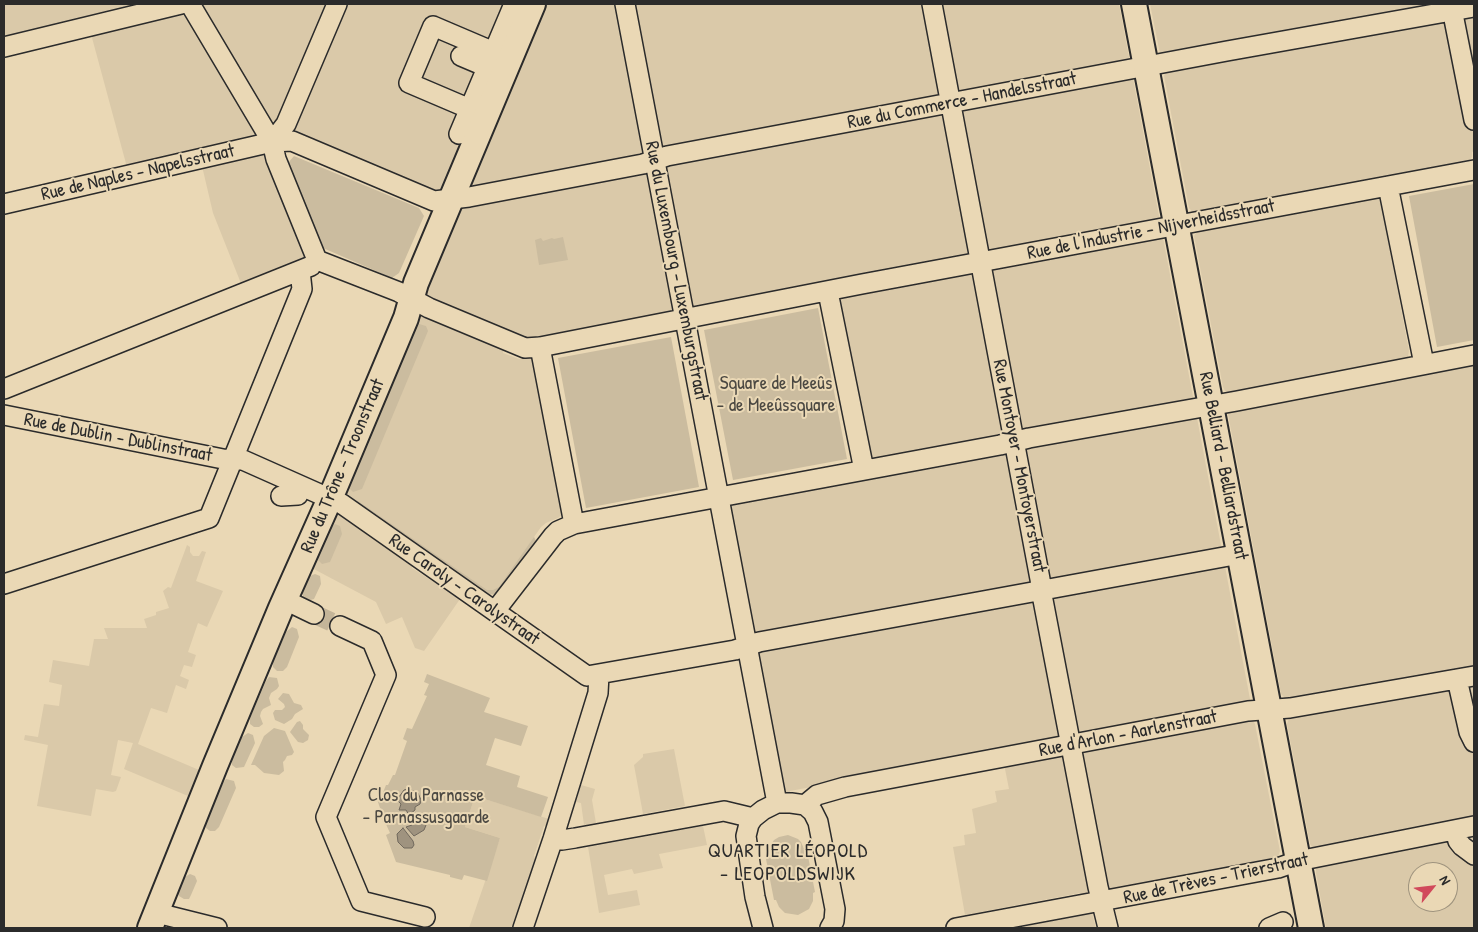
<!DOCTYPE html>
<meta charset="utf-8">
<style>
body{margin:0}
#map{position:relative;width:1478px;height:932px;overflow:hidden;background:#ead8b5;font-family:"Patrick Hand",sans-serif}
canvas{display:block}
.frame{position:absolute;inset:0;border:5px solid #2b2b2b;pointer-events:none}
.north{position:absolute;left:1408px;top:862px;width:50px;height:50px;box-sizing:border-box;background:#ead8b5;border:1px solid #9e937e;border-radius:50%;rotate:61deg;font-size:14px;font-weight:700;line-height:20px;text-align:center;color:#2b2b2b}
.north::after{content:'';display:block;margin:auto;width:18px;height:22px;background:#d1495b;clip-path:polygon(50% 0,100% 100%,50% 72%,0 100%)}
</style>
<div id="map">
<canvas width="1478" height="932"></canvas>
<div class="frame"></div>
<div class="north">N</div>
</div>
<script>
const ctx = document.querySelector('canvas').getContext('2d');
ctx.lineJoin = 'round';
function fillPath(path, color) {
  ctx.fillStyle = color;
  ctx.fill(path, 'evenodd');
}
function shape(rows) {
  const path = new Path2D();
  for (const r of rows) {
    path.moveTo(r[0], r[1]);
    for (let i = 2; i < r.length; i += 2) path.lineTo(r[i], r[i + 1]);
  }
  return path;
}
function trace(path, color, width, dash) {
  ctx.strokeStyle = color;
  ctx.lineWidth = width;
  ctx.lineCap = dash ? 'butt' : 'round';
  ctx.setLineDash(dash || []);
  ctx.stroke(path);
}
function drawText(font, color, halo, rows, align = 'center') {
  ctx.font = font + ' "Patrick Hand",sans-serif';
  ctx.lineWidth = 4;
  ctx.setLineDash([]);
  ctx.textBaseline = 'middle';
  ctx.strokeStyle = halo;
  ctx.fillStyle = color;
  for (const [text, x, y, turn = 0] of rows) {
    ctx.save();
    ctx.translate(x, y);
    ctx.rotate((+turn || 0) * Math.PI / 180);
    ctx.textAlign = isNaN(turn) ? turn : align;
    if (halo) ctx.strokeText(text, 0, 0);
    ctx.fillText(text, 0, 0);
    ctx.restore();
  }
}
const built = shape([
 [4,4,168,4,185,10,259,135,128,171,91,34,4,43],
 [199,4,524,4,444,194,424,190,425,186,305,135,303,139,277,122,269,120],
 [541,4,1119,4,1250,699,1249,703,1081,735,1078,733,1060,738,1055,741,790,791,790,794,788,794,783,792,779,781,783,780,760,661,753,635,753,626,729,503,744,502,881,475,875,459,870,455,841,304,841,299,847,296,677,314,528,340,427,297,422,293,469,189,467,184],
 [1150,4,1474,4,1474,151,1472,152,1472,157,1469,161,1371,180,1374,197,1378,198,1381,202,1409,351,1408,357,1402,360,1234,391,1228,392,1225,391,1223,387,1194,236,1198,230,1193,213,1189,208,1164,76,1165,73,1167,71,1160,54],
 [264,149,310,256,242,286,213,213,202,166],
 [419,314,425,314,504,349,503,353,519,359,532,358,535,362,563,514,558,518,546,523,541,527,534,537,536,543,503,590,493,595,345,498,343,489],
 [1474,364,1474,928,1326,928,1316,873,1316,869,1319,866,1325,865,1310,844,1287,724,1289,718,1295,716,1292,698,1285,698,1281,694,1228,414,1231,410],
 [1418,872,1448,872,1448,902,1418,902],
 [339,511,366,530,368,536,389,550,392,549,412,563,412,568,460,599,424,651,415,648,402,617,386,624,376,602,310,567,335,512],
 [187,545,190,547,190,552,193,556,199,556,202,551,206,552,196,581,223,591,207,627,198,623,188,652,196,655,192,667,184,665,180,676,189,680,186,689,176,685,167,713,151,708,138,744,199,770,188,796,124,769,133,743,118,740,111,775,121,777,116,791,113,792,96,789,91,816,37,806,48,745,24,740,25,735,38,737,44,704,59,706,62,685,49,682,53,660,89,666,94,639,108,639,104,628,147,628,144,619,156,615,156,612,169,608,163,591,168,587,171,588],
 [1252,719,1255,724,1280,851,1278,857,1114,889,1106,887,1090,888,1088,894,1081,896,1080,893,965,915,953,847,965,845,964,835,976,833,972,809,997,802,995,791,1009,789,1004,764,1081,752,1085,749],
 [674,749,685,806,643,814,634,765,643,757,643,754],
 [581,785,595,789,592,800,596,823,584,825,581,803,576,802],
 [475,796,549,819,547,825,544,826,534,856,536,861,519,913,516,914,511,928,469,928,500,838,465,827],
 [703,826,707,845,659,854,663,868,634,874,632,869,604,875,608,895,637,890,640,905,599,913,588,847],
 [1092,913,1096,928,1017,928]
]);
const green = shape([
 [294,156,419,208,424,216,399,273,392,278,323,248,288,163],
 [1474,184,1474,340,1437,347,1409,196],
 [563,237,568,260,539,265,535,240,541,238,543,241,552,238,554,239],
 [818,308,847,459,733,480,704,330],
 [419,324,426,326,428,331,362,489,353,492,349,488,348,483,415,326],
 [671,337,699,487,586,508,558,358],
 [354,501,358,501,487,590,493,590,499,587,534,537,536,541,503,590,498,593,488,595],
 [335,524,340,526,342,534,330,562,322,564,318,560,318,555,329,529],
 [315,574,320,576,321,584,314,599,307,601,303,597,303,592,310,576],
 [292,627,297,629,299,637,287,667,283,671,277,671,273,667,273,661,286,632],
 [427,674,490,698,484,712,528,726,521,746,495,738,486,765,520,776,517,787,548,797,541,817,475,796,465,827,500,838,487,881,464,875,462,880,450,877,450,875,396,862,386,835,390,833,385,822,383,822,379,812,381,811,377,799,379,794,382,795,386,785,388,785,393,775,395,775,407,741,403,739,407,728,412,729,427,696,424,695,429,684,424,682],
 [269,677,277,678,279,686,277,689,271,693,269,698,271,705,263,709,261,712,260,716,263,724,259,727,254,727,250,724,250,718,266,681],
 [283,693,289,694,294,703,301,705,303,709,295,714,292,719,284,724,275,720,273,713,275,710,282,710,285,707,284,704,278,699],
 [300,721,303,725,303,729,309,735,308,740,303,743,298,742,290,732,297,722],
 [274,728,285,731,294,752,292,755,287,756,285,760,283,762,284,771,279,775,264,773,255,765,251,765,264,736],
 [248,733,253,735,255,743,244,767,236,768,232,765,232,759,242,737],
 [226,779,234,781,236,788,219,827,215,831,210,831,206,828,206,822,223,783],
 [788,835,798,839,801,842,805,851,807,851,815,892,813,893,813,901,809,909,798,915,785,913,779,907,776,900,774,900,766,859,768,858,769,848,774,840,779,837],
 [190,874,195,876,197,881,191,895,189,899,184,899,179,896,177,893,183,878]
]);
const water = shape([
 [408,789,418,793,421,800,420,804,415,807,415,810,409,815,406,810,399,810,401,804,397,800,404,790,408,789],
 [418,813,423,816,426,825,424,830,414,836,406,827,412,825,413,823,410,819,418,813],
 [403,828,413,841,414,845,412,848,404,848,398,842,397,834,403,828]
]);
const minorTunnel = shape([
 [314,614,340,626]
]);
const minor = shape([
 [190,4,272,142,276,159,317,260],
 [625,4,777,803],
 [932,4,1040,579,1043,600,1098,887,1108,928],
 [1451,4,1474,120],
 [4,47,181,4],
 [461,56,487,67],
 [470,109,409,83,433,26,494,52],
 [459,134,514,4],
 [272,142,286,124,337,4],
 [1388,186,1424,364],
 [4,204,272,142,292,141,434,201,469,197,643,164,667,156,1227,51,1474,7],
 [317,260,399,292,429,308,525,348,540,347,862,284,1474,170],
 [828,292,864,470],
 [540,347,574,524],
 [4,389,311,266],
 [4,415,223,459,243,460,342,504,587,676,735,650,759,642,1240,554],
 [281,496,298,495],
 [4,584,209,518,302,289,300,271],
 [285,600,314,614],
 [495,611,553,536,558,531,574,524,1000,445,1029,438,1237,401,1474,355],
 [340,626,372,641,386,675,326,817,361,901,425,917],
 [1457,679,1469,732,1474,742],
 [805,805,817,795,845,787,1248,711,1290,708,1474,676],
 [1455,830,1458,841,1462,846,1474,855],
 [553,839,562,840,575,838,724,811,753,818],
 [157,913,217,928],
 [523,928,553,839,598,693,599,675],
 [763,928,755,897,746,836,749,824,753,818,763,810,777,803,791,803,805,805,813,812,818,822,835,909,834,921,830,928],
 [956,928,1278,868,1298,861,1474,826],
 [1269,928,1283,922]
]);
const major = shape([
 [1134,4,1311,928],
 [150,928,215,766,281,608,335,487,406,318,416,283,533,4]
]);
const streetNames = [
 ["Rue du Commerce - Handelsstraat",962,101,-11],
 ["Rue de Naples - Napelsstraat",138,173,-13],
 ["Rue de l'Industrie - Nijverheidsstraat",1151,230,-11],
 ["Rue du Luxembourg - Luxemburgstraat",676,271,79],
 ["Rue de Dublin - Dublinstraat",118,438,11],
 ["Rue du Trône - Troonstraat",343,466,-67],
 ["Rue Montoyer - Montoyerstraat",1019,466,79],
 ["Rue Belliard - Belliardstraat",1223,466,79],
 ["Rue Caroly - Carolystraat",464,590,35],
 ["Rue d'Arlon - Aarlenstraat",1128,734,-11],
 ["Rue de Trèves - Trierstraat",1216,879,-12]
];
const parkNames = [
 ["Square de Meeûs",776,384],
 ["- de Meeûssquare",776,406],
 ["Clos du Parnasse",426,796],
 ["- Parnassusgaarde",426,818]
];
const neighbourhoodNames = [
 ["QUARTIER LÉOPOLD",788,852],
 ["- LEOPOLDSWIJK",788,875]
];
fillPath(built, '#dac9a9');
fillPath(green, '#cbbc9f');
fillPath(water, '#9f937f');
trace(water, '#71695d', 1);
trace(minorTunnel, '#c4b599', 19, [19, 9]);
trace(minor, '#2b2b2b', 22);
trace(major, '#2b2b2b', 28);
trace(minor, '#ead8b5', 19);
trace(major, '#ead8b5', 24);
drawText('19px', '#2b2b2b', '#ead8b5', streetNames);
drawText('19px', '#4b4842', '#ead8b5', parkNames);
ctx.letterSpacing = '1px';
drawText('20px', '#2b2b2b', '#ead8b5', neighbourhoodNames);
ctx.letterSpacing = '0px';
</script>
